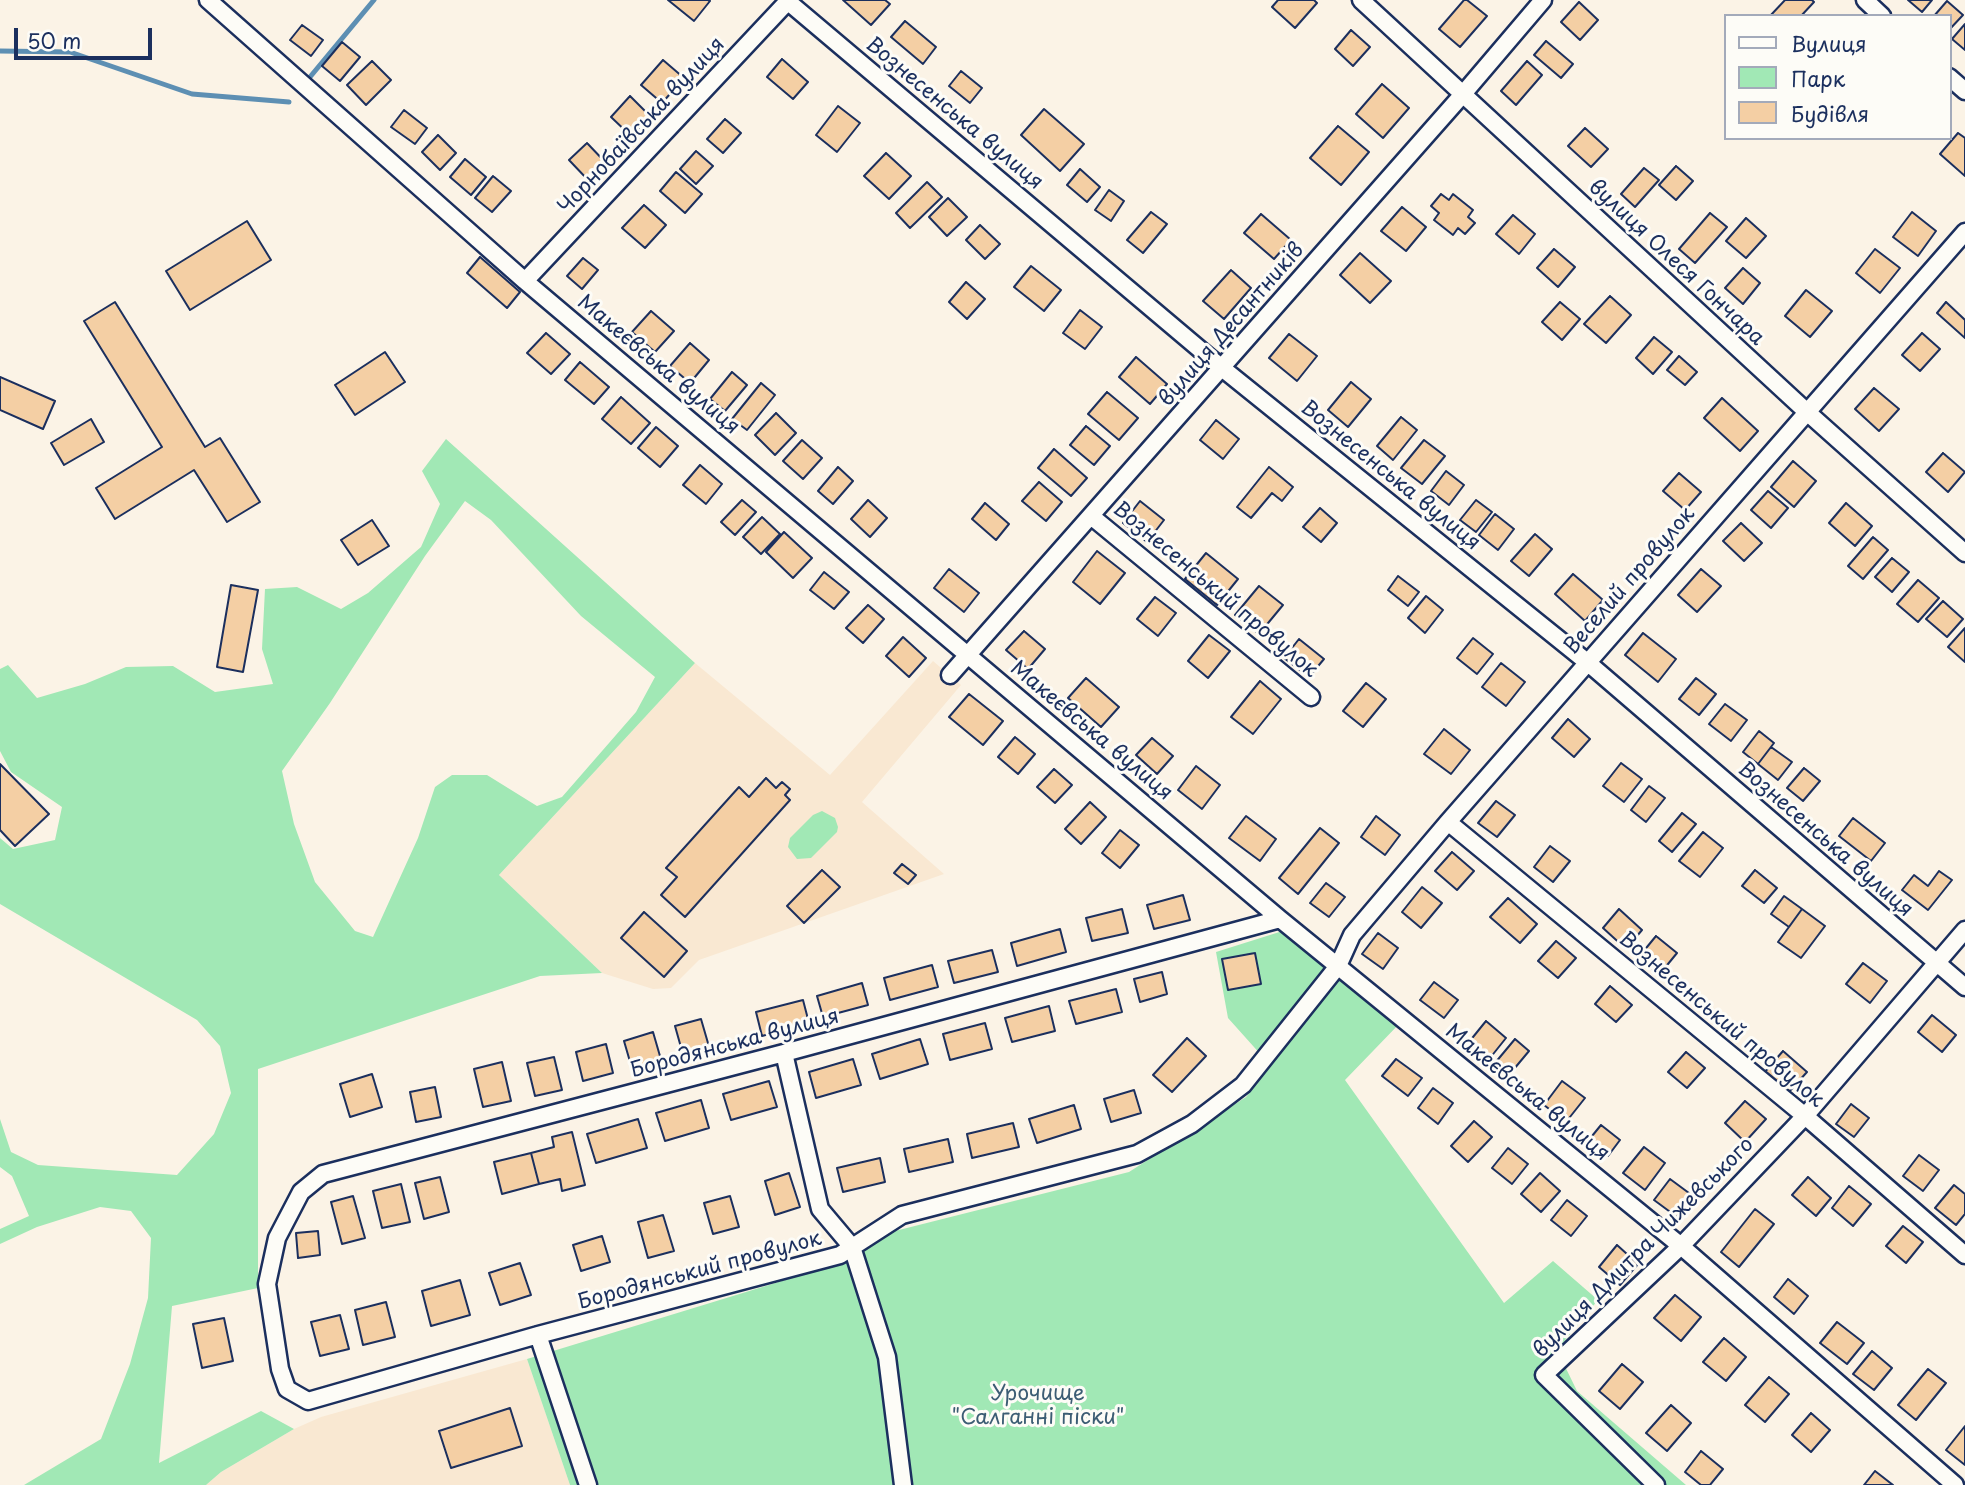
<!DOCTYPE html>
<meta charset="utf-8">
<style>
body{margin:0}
#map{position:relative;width:1965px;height:1485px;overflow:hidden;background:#fbf3e6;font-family:"Playpen Sans",sans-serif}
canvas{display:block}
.legend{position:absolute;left:1724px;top:14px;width:228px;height:126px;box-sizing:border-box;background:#fdfcf7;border:2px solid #a3aaba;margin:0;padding:9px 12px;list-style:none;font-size:21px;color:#1b2f5e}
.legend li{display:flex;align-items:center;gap:14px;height:35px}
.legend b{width:35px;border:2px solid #a3aaba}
.scale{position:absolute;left:14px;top:28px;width:138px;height:32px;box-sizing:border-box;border:4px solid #1b2f5e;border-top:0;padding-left:9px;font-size:21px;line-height:24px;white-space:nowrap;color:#1b2f5e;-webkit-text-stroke:5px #fdfcf7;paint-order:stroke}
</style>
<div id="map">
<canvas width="1965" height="1485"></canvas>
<ul class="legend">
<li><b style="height:9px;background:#fdfcf7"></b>Вулиця</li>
<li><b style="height:19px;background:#a1e8b5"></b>Парк</li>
<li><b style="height:19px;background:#f4cfa4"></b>Будівля</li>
</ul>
<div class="scale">50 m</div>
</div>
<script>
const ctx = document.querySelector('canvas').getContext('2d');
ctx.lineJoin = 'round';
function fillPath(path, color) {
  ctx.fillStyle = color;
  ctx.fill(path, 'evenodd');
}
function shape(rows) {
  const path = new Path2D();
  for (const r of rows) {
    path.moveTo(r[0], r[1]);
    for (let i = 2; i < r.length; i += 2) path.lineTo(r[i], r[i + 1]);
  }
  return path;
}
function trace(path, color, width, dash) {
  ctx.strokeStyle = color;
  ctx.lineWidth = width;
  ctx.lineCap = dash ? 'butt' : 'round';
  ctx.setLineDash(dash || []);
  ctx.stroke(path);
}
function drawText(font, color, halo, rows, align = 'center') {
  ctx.font = font + ' "Playpen Sans",sans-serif';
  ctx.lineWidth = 6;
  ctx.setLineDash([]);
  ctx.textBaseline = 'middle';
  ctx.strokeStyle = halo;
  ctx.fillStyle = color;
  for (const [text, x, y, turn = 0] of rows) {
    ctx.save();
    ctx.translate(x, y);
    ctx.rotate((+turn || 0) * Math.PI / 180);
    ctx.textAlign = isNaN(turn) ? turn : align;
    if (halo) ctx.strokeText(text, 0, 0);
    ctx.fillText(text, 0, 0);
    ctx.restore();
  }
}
const built = shape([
 [933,661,961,685,862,802,944,874,699,960,671,988,653,989,602,973,499,875,695,663,830,775],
 [527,1359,570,1485,206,1485,221,1472,294,1429,321,1417]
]);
const green = shape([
 [446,439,695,663,499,875,602,973,540,976,258,1069,258,1288,172,1306,159,1463,261,1411,294,1429,221,1472,206,1485,24,1485,101,1439,130,1364,148,1298,151,1238,131,1211,100,1207,37,1227,0,1244,0,1229,29,1216,12,1176,0,1167,0,1119,11,1152,38,1165,177,1175,214,1134,231,1093,220,1046,197,1020,0,904,0,838,13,849,55,840,62,807,11,772,0,751,0,669,8,665,37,698,85,684,126,667,173,666,215,692,273,684,262,649,265,589,297,587,341,609,368,593,421,547,440,504,422,471],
 [465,501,491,520,581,616,655,677,636,712,562,797,537,806,487,775,452,775,435,787,418,838,373,937,355,931,315,882,294,824,282,771,330,703,425,556],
 [822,811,835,818,838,827,837,832,811,858,797,859,788,847,790,838,813,815],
 [1289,929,1401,1022,1345,1080,1504,1303,1553,1261,1598,1300,1557,1350,1577,1391,1686,1485,570,1485,527,1359,844,1262,891,1232,1129,1172,1246,1097,1271,1066,1228,1018,1216,952]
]);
const stream = shape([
 [0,51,70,52,192,94,289,102],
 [310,77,374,0]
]);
const building = shape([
 [668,0,708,0,710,1,694,21,668,0],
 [843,0,885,0,890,4,871,25,843,0],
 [1278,0,1314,0,1317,3,1295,28,1272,7,1278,0],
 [1464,0,1467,0,1487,16,1460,47,1439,29,1464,0],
 [1785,0,1812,0,1814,2,1801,16,1770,16,1785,0],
 [1908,0,1932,0,1922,12,1908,0],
 [1947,1,1963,15,1949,30,1949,16,1934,16,1947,1],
 [1579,2,1598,20,1580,40,1561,22,1579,2],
 [905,21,936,47,923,64,891,37,905,21],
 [1965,24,1965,50,1952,39,1965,24],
 [302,25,323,40,311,56,290,40,302,25],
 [1351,30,1370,47,1353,66,1335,49,1351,30],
 [1546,41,1573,64,1561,78,1534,55,1546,41],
 [342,42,360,57,340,81,322,66,342,42],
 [782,59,808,82,793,99,767,77,782,59],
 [663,60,684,78,662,103,641,85,663,60],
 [372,61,391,80,366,105,347,85,372,61],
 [1527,61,1542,75,1516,105,1501,91,1527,61],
 [961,71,982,88,970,103,949,86,961,71],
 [1382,84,1409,108,1383,138,1356,114,1382,84],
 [630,96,651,117,632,137,611,117,630,96],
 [838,106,860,123,837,152,816,135,838,106],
 [1044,109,1084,144,1060,171,1021,135,1044,109],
 [404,110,427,128,415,144,391,127,404,110],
 [725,119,741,133,723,153,707,139,725,119],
 [1338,126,1369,152,1341,185,1310,158,1338,126],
 [1585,128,1608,149,1591,167,1568,146,1585,128],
 [1958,133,1965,138,1965,176,1940,154,1958,133],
 [438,135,456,153,440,170,422,152,438,135],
 [587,143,606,163,588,180,569,160,587,143],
 [696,151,713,166,696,184,680,169,696,151],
 [886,153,911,176,889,199,864,176,886,153],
 [465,159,486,177,471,195,450,177,465,159],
 [1676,166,1693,181,1676,200,1659,185,1676,166],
 [1644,168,1659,180,1635,207,1621,194,1644,168],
 [1080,169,1100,187,1087,202,1067,185,1080,169],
 [676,172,702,194,685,213,660,191,676,172],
 [493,176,511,191,492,212,475,198,493,176],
 [927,182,942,197,910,228,896,213,927,182],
 [1109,190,1124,201,1111,221,1095,210,1109,190],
 [1441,194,1449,200,1453,194,1473,210,1468,217,1475,223,1465,234,1458,228,1453,235,1434,220,1439,213,1431,206,1441,194],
 [948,198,967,217,947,236,929,217,948,198],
 [644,205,666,225,645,248,622,228,644,205],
 [1402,207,1426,227,1406,251,1381,231,1402,207],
 [1151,212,1167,224,1143,253,1127,240,1151,212],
 [1912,212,1936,231,1918,256,1893,237,1912,212],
 [1710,213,1727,227,1695,263,1679,249,1710,213],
 [1261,214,1291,240,1274,259,1244,233,1261,214],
 [1513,215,1535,234,1519,254,1496,234,1513,215],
 [1746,218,1766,236,1746,258,1726,241,1746,218],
 [247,221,271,260,190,310,166,271,247,221],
 [980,225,1000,244,985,259,966,240,980,225],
 [1554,249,1575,267,1558,287,1537,268,1554,249],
 [1875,249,1900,268,1880,293,1856,273,1875,249],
 [1360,253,1391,281,1370,303,1340,275,1360,253],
 [480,257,520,292,507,308,467,273,480,257],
 [583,258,598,270,582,289,567,276,583,258],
 [1031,266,1061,290,1044,311,1014,287,1031,266],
 [1743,268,1760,283,1743,304,1725,288,1743,268],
 [1231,270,1251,288,1224,319,1203,301,1231,270],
 [966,282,985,299,967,319,949,302,966,282],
 [1806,290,1832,311,1810,337,1785,316,1806,290],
 [1610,296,1631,315,1606,343,1584,324,1610,296],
 [115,302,205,447,220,438,260,502,227,522,194,470,115,519,96,488,162,447,84,321,115,302],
 [1560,302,1580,319,1562,340,1542,322,1560,302],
 [1946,302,1965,320,1965,338,1937,313,1946,302],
 [1080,310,1102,327,1085,349,1063,333,1080,310],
 [651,311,674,331,655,352,632,332,651,311],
 [546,333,570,354,551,374,527,353,546,333],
 [1922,333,1940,349,1920,371,1902,355,1922,333],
 [1289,334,1317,356,1297,381,1269,358,1289,334],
 [1654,337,1672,352,1653,374,1636,358,1654,337],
 [690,343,709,360,690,383,670,366,690,343],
 [385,352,405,382,355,415,335,385,385,352],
 [1679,356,1697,372,1685,385,1667,370,1679,356],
 [1136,357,1167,384,1150,404,1119,377,1136,357],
 [580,362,609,387,594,404,565,380,580,362],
 [732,372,747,385,725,411,710,399,732,372],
 [0,377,55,401,43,429,0,410,0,377],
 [1351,382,1371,399,1348,427,1328,410,1351,382],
 [761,383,775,395,747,430,732,419,761,383],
 [1874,388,1899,409,1879,431,1855,409,1874,388],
 [1107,392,1138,418,1119,440,1088,414,1107,392],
 [621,397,650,423,631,444,602,419,621,397],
 [1722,398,1758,431,1740,451,1704,418,1722,398],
 [776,413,796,433,775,455,755,435,776,413],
 [1401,417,1417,430,1393,460,1377,446,1401,417],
 [91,419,104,442,64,465,51,443,91,419],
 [1216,420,1239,439,1223,459,1200,440,1216,420],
 [1086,426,1110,446,1094,465,1070,445,1086,426],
 [656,427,678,446,660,467,638,448,656,427],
 [802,440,822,458,803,479,783,461,802,440],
 [1424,440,1445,456,1422,484,1401,468,1424,440],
 [1054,449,1087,478,1071,496,1038,468,1054,449],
 [1943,453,1965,472,1948,492,1926,472,1943,453],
 [1793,461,1816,481,1794,507,1771,487,1793,461],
 [700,465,722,484,706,504,683,485,700,465],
 [838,467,853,481,833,504,818,491,838,467],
 [1269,467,1293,487,1282,501,1272,493,1251,518,1237,507,1269,467],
 [1446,471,1464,485,1449,505,1431,491,1446,471],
 [1679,473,1701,492,1685,510,1663,491,1679,473],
 [1039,482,1062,502,1046,521,1022,501,1039,482],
 [1768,491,1788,508,1771,528,1751,510,1768,491],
 [742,500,756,512,735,535,721,522,742,500],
 [868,500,887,518,870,537,851,519,868,500],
 [1476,500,1492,512,1476,532,1460,520,1476,500],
 [1140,501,1164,520,1147,542,1123,523,1140,501],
 [985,503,1009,524,996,540,972,519,985,503],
 [1846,503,1872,526,1855,546,1829,523,1846,503],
 [1320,508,1337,523,1321,542,1303,527,1320,508],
 [1495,514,1514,529,1498,550,1479,535,1495,514],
 [762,517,780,534,761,554,743,537,762,517],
 [372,520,389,546,358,565,341,540,372,520],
 [1741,523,1762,543,1744,561,1723,541,1741,523],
 [784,532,812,558,793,578,766,552,784,532],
 [1535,534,1552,549,1529,576,1511,561,1535,534],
 [1873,537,1888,550,1863,579,1848,566,1873,537],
 [1097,551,1125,573,1100,604,1073,582,1097,551],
 [1206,553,1238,579,1217,605,1185,579,1206,553],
 [1892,558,1909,572,1892,592,1875,577,1892,558],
 [949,569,979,593,964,612,934,588,949,569],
 [1701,569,1721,586,1697,612,1678,595,1701,569],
 [824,572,849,592,834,609,810,590,824,572],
 [1573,574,1603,600,1585,621,1555,594,1573,574],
 [1398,576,1419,592,1408,606,1388,590,1398,576],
 [1918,580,1939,598,1918,622,1897,604,1918,580],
 [231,585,258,590,243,672,217,667,231,585],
 [1259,586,1283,605,1259,634,1235,615,1259,586],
 [1426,596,1443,610,1425,633,1408,618,1426,596],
 [1155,597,1176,613,1158,636,1137,619,1155,597],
 [1943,601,1963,619,1947,637,1926,619,1943,601],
 [868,605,884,619,863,643,846,628,868,605],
 [1965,628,1965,662,1948,647,1965,628],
 [1024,631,1045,649,1028,669,1006,650,1024,631],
 [1643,633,1676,659,1658,682,1625,655,1643,633],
 [1209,635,1230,651,1208,678,1188,661,1209,635],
 [903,637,926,658,909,677,886,656,903,637],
 [1473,638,1493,654,1477,674,1457,658,1473,638],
 [1299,639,1324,659,1309,677,1284,658,1299,639],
 [1501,663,1525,682,1506,706,1482,687,1501,663],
 [1086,678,1119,707,1101,727,1068,698,1086,678],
 [1696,678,1716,694,1699,715,1679,699,1696,678],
 [1260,681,1281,699,1253,734,1231,717,1260,681],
 [1366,683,1386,699,1363,727,1343,711,1366,683],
 [969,694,1003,721,983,745,949,717,969,694],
 [1725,704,1747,720,1731,741,1709,724,1725,704],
 [1568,719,1590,739,1574,757,1552,738,1568,719],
 [1444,729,1470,750,1451,774,1424,754,1444,729],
 [1759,731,1774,743,1758,764,1743,752,1759,731],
 [1015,737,1035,754,1018,774,998,757,1015,737],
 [1152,738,1173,756,1157,774,1136,755,1152,738],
 [1771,747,1792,762,1778,780,1758,764,1771,747],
 [1621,763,1642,779,1624,802,1603,786,1621,763],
 [0,764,49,814,15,846,0,830,0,764],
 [1196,766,1220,785,1202,809,1178,790,1196,766],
 [1804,768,1820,781,1803,801,1787,788,1804,768],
 [1054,769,1072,785,1055,803,1037,787,1054,769],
 [766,778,776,788,782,782,790,789,785,795,790,800,685,917,661,895,677,877,666,868,739,787,749,797,766,778],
 [1649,786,1665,798,1646,822,1631,810,1649,786],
 [1496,801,1515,815,1497,837,1478,823,1496,801],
 [1090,802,1106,817,1081,844,1065,829,1090,802],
 [1682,813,1696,824,1672,852,1659,841,1682,813],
 [1246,816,1276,839,1260,861,1229,838,1246,816],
 [1376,816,1400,835,1385,855,1361,837,1376,816],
 [1853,818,1885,843,1871,861,1839,836,1853,818],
 [1320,828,1339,843,1298,894,1279,878,1320,828],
 [1120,830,1139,845,1120,868,1102,853,1120,830],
 [1703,832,1723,848,1700,877,1679,861,1703,832],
 [1550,846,1570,861,1553,882,1534,867,1550,846],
 [1452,852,1474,871,1457,890,1435,871,1452,852],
 [902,864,916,875,908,884,894,873,902,864],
 [822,870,840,887,804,923,787,906,822,870],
 [1755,870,1777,888,1764,903,1742,886,1755,870],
 [1939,871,1952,880,1928,910,1902,890,1914,875,1928,886,1939,871],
 [1326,883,1345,897,1329,917,1310,903,1326,883],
 [1422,887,1442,903,1421,928,1402,912,1422,887],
 [1183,895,1190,920,1154,929,1147,905,1183,895],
 [1784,896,1802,909,1789,927,1771,914,1784,896],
 [1508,898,1537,924,1520,943,1490,917,1508,898],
 [1122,909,1128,933,1092,941,1086,918,1122,909],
 [1619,909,1642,930,1626,949,1603,928,1619,909],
 [1802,909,1825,926,1801,958,1778,942,1802,909],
 [644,912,687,951,664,977,621,938,644,912],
 [1060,929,1066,952,1017,966,1011,943,1060,929],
 [1378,933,1398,948,1383,969,1362,954,1378,933],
 [1656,936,1677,953,1659,975,1638,958,1656,936],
 [1556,941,1576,958,1558,978,1538,961,1556,941],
 [992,950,998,972,954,983,948,961,992,950],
 [1255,953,1261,984,1228,990,1222,959,1255,953],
 [1863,963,1887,981,1870,1003,1846,984,1863,963],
 [932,965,938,987,890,1000,884,978,932,965],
 [1162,972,1167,994,1140,1002,1134,979,1162,972],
 [1434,982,1458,1000,1444,1018,1420,1000,1434,982],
 [862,983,868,1005,823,1017,817,996,862,983],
 [1610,986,1632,1005,1616,1022,1595,1004,1610,986],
 [1116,989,1122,1012,1076,1024,1069,1001,1116,989],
 [803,1000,809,1023,762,1036,756,1012,803,1000],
 [1049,1006,1055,1031,1012,1042,1005,1018,1049,1006],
 [1932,1015,1956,1035,1942,1052,1918,1032,1932,1015],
 [701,1019,710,1050,684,1058,675,1026,701,1019],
 [1486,1021,1506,1038,1490,1058,1469,1042,1486,1021],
 [985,1023,992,1049,950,1060,943,1034,985,1023],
 [653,1032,662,1063,633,1072,624,1041,653,1032],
 [1187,1038,1206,1056,1172,1092,1153,1075,1187,1038],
 [920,1039,928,1064,880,1079,872,1054,920,1039],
 [1515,1039,1529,1051,1509,1075,1495,1063,1515,1039],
 [606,1044,613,1073,583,1081,576,1052,606,1044],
 [1783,1051,1807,1072,1787,1094,1764,1073,1783,1051],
 [1686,1052,1705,1068,1687,1088,1668,1072,1686,1052],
 [554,1057,562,1090,535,1096,527,1063,554,1057],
 [853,1059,861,1085,816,1098,809,1072,853,1059],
 [1396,1059,1422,1078,1408,1096,1382,1076,1396,1059],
 [502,1062,511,1101,483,1107,474,1069,502,1062],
 [372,1074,382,1107,350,1117,340,1084,372,1074],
 [769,1081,777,1107,731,1120,723,1094,769,1081],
 [1562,1081,1585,1098,1566,1122,1544,1105,1562,1081],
 [435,1087,441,1117,416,1122,410,1092,435,1087],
 [1433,1088,1453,1103,1438,1124,1418,1108,1433,1088],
 [1134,1090,1141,1113,1111,1122,1104,1099,1134,1090],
 [701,1100,709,1128,665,1141,656,1113,701,1100],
 [1745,1101,1766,1119,1745,1142,1725,1123,1745,1101],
 [1851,1104,1869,1118,1854,1137,1836,1124,1851,1104],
 [1074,1105,1081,1129,1037,1143,1029,1119,1074,1105],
 [638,1119,647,1148,596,1163,587,1134,638,1119],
 [1474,1121,1492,1137,1468,1162,1451,1146,1474,1121],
 [1013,1123,1019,1147,972,1158,967,1134,1013,1123],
 [1601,1125,1620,1140,1608,1156,1588,1141,1601,1125],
 [572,1132,585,1185,562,1191,560,1179,539,1184,531,1153,554,1147,552,1137,572,1132],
 [948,1139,953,1162,909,1172,904,1149,948,1139],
 [1644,1147,1665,1163,1645,1190,1623,1173,1644,1147],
 [1508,1148,1528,1164,1512,1184,1492,1168,1508,1148],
 [531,1153,539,1184,502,1194,494,1162,531,1153],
 [1919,1155,1939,1170,1923,1191,1903,1176,1919,1155],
 [880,1158,885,1182,843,1192,837,1168,880,1158],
 [789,1173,800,1207,775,1215,765,1181,789,1173],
 [1540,1173,1560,1191,1541,1212,1521,1194,1540,1173],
 [440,1177,449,1212,424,1219,415,1183,440,1177],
 [1808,1177,1831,1198,1816,1216,1792,1195,1808,1177],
 [1670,1179,1693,1196,1677,1217,1654,1200,1670,1179],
 [401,1184,410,1222,382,1228,373,1191,401,1184],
 [1954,1185,1965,1194,1965,1214,1956,1225,1935,1208,1954,1185],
 [1849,1186,1871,1204,1853,1226,1832,1208,1849,1186],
 [353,1196,365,1238,342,1244,331,1202,353,1196],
 [730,1196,739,1227,713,1234,704,1203,730,1196],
 [1567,1200,1587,1216,1571,1236,1551,1220,1567,1200],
 [1755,1209,1774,1224,1739,1267,1721,1252,1755,1209],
 [663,1215,674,1251,648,1258,638,1222,663,1215],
 [1903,1226,1923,1242,1906,1263,1886,1246,1903,1226],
 [318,1231,320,1255,298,1258,296,1233,318,1231],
 [602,1236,610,1262,581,1271,573,1245,602,1236],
 [1617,1245,1638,1264,1620,1285,1599,1267,1617,1245],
 [520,1263,531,1295,500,1305,489,1273,520,1263],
 [1788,1279,1808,1296,1794,1314,1774,1297,1788,1279],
 [460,1280,470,1315,431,1326,422,1291,460,1280],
 [1675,1295,1701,1317,1681,1341,1654,1318,1675,1295],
 [386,1302,395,1337,363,1345,355,1310,386,1302],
 [340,1315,349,1349,320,1356,311,1322,340,1315],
 [224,1318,233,1361,202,1368,193,1324,224,1318],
 [1837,1322,1864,1343,1847,1364,1820,1343,1837,1322],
 [1724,1338,1746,1357,1726,1381,1703,1362,1724,1338],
 [1872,1351,1892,1368,1874,1390,1853,1374,1872,1351],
 [1622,1364,1643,1382,1620,1409,1599,1391,1622,1364],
 [1928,1369,1946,1383,1916,1420,1898,1405,1928,1369],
 [1769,1377,1789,1394,1765,1422,1745,1405,1769,1377],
 [1671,1405,1691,1423,1667,1451,1646,1433,1671,1405],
 [510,1408,522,1446,451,1468,439,1431,510,1408],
 [1811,1413,1830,1430,1811,1452,1792,1435,1811,1413],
 [1965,1426,1965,1465,1946,1450,1965,1426],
 [1701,1451,1723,1469,1710,1485,1701,1485,1685,1472,1701,1451],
 [1875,1471,1893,1485,1864,1485,1875,1471]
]);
const minor = shape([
 [208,0,525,281,1280,919,1681,1246,1955,1485],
 [786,0,1222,368,1587,662,1965,987],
 [1361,0,1807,412,1965,553],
 [1865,0,1882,16],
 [1949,77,1965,91],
 [525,281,789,0],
 [1091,516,1311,697],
 [950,675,1463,94,1543,0],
 [1448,822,1805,1116,1965,1255],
 [1280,919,784,1053,323,1174,301,1192,277,1238,267,1284,280,1369,287,1389,308,1401,538,1335,840,1255,902,1215,1137,1154,1192,1124,1243,1085,1338,966,1352,935,1448,822,1965,232],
 [784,1053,820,1209,852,1247,887,1357,903,1485],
 [538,1335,588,1485],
 [1656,1485,1544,1375,1681,1246,1805,1116,1965,930]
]);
const streetNames = [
 ["Вознесенська вулиця",954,114,40],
 ["Чорнобаївська вулиця",642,126,-47],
 ["вулиця Олеся Гончара",1676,263,43],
 ["вулиця Десантників",1232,325,-49],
 ["Макеєвська вулиця",658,365,40],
 ["Вознесенська вулиця",1390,476,39],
 ["Веселий провулок",1630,581,-49],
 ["Вознесенський провулок",1215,590,40],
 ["Макеєвська вулиця",1091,731,40],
 ["Вознесенська вулиця",1825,840,41],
 ["Вознесенський провулок",1721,1020,40],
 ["Бородянська вулиця",735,1044,-15],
 ["Макеєвська вулиця",1527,1093,39],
 ["вулиця Дмитра Чижевського",1644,1248,-45],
 ["Бородянський провулок",700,1271,-15]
];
const parkNames = [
 ["Урочище",1038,1394],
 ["\"Салганні піски\"",1038,1418]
];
fillPath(built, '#f9e8d2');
fillPath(green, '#a1e8b5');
trace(stream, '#5d8fb3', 5);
fillPath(building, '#f4cfa4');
trace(building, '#1b2f5e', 2);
trace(minor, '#1b2f5e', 21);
trace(minor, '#fdfcf7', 16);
drawText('21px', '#1b2f5e', '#fdfcf7', streetNames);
drawText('21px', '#3c5d74', '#fdfcf7', parkNames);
</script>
